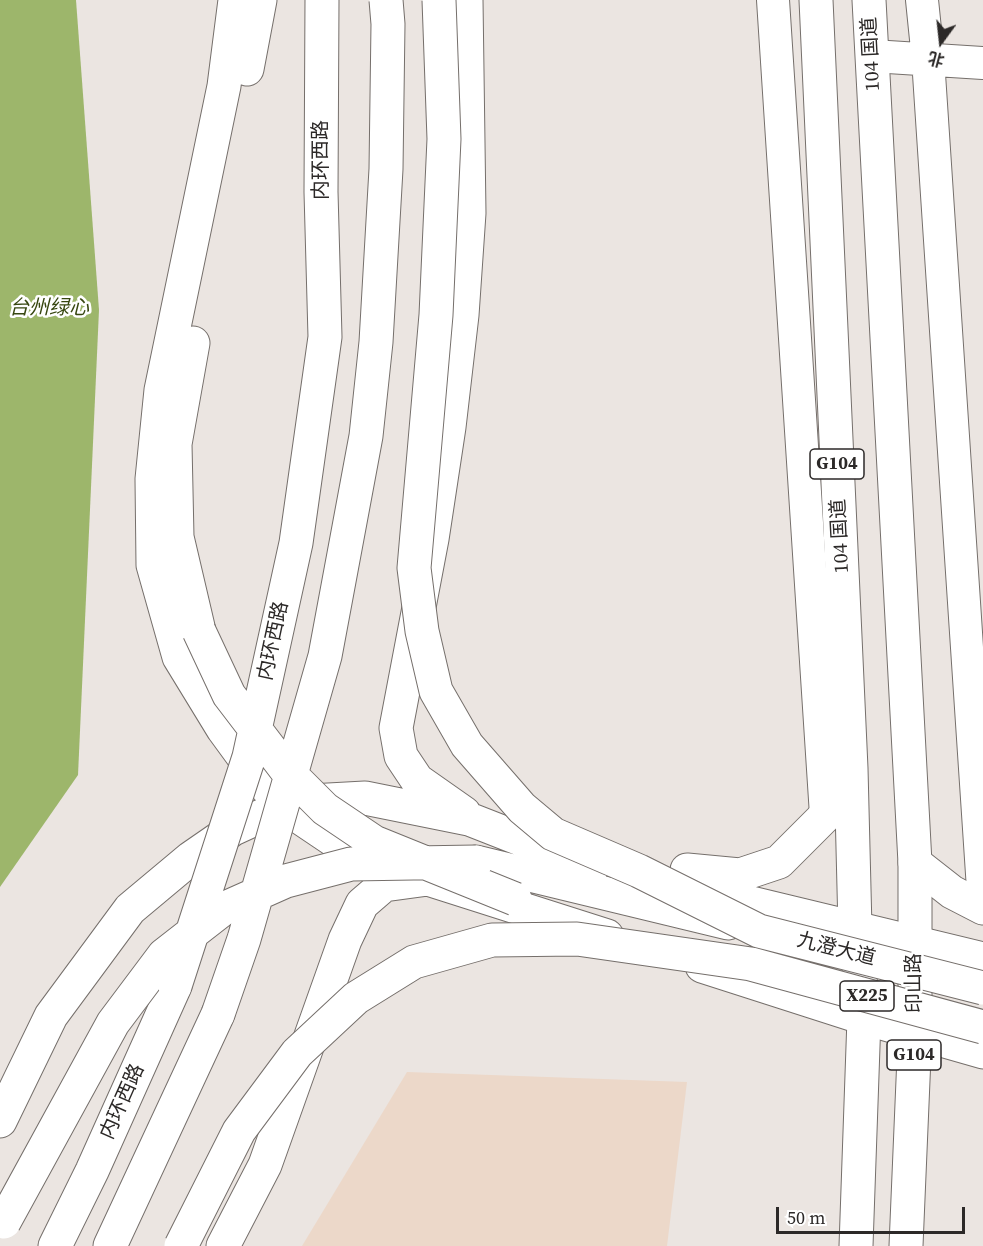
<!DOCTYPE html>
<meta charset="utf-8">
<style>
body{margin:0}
#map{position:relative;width:983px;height:1246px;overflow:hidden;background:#ebe5e1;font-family:"Source Serif 4","Noto Sans SC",serif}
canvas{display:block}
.north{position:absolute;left:911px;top:12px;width:60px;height:60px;-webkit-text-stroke:4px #fff;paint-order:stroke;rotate:195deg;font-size:16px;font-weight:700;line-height:24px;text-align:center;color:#2c2928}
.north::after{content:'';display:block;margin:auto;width:21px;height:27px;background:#2c2928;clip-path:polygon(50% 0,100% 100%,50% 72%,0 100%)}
.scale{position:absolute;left:776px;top:1207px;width:189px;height:27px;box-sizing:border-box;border:3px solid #2c2928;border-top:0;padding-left:8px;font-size:18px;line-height:21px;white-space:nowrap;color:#2c2928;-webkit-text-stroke:4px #fff;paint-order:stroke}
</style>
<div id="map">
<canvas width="983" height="1246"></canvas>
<div class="north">北</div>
<div class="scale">50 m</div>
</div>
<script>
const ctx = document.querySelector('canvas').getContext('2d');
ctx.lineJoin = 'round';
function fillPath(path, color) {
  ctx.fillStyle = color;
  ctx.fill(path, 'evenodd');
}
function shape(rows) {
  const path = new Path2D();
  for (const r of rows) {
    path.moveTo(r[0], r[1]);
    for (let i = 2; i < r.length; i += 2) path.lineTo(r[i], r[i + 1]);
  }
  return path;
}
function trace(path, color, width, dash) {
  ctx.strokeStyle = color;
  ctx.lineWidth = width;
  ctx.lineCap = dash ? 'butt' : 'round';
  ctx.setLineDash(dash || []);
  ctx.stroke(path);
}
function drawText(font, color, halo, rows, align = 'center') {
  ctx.font = font + ' "Source Serif 4","Noto Sans SC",serif';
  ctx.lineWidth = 5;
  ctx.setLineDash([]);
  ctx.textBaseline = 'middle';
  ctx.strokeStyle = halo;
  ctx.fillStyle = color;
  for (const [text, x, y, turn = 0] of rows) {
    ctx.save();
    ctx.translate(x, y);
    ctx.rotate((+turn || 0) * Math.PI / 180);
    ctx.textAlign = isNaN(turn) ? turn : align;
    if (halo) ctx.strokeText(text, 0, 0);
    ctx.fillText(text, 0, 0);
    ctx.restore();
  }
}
const industrial = shape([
 [407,1072,687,1082,667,1246,302,1246]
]);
const forest = shape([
 [0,0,76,0,99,310,78,775,0,887]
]);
const secondary = shape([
 [773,0,826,815],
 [922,0,928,59,983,889],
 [872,56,983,63]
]);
const primary = shape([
 [915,863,952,892,983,908],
 [855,928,983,959],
 [864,1018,983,1052]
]);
const highway = shape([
 [235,0,224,86,161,390,152,479,153,565,179,657,223,729,261,781,283,806,341,845,390,864],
 [816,0,851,768,855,928,864,1018,856,1246],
 [869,0,915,863,915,1033,906,1246],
 [247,69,260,0],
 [193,343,175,444,177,537,199,631],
 [464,813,417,780,401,756,396,728,432,539,449,427,462,315,469,213,466,0],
 [476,862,728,923],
 [687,870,740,875,779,862,826,815,851,770],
 [685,887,855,928],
 [702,966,864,1018],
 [0,1121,51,1016,130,909,191,858,233,829,283,806,292,802,365,798,469,819,571,859,594,865],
 [55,1246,92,1171,175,986],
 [110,1246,218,1014],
 [223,1246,265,1165,345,940,362,904,384,885,428,879,607,936]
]);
const highwayBridge = shape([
 [439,0,444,139,436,315,414,568,422,631,436,691,467,745,522,808,553,834,639,871,759,931,983,988],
 [199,631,229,695,287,771,325,809,374,842,515,899],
 [175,986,249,757,296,543,325,337,321,192,322,0],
 [218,1014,244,939,325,656,366,436,376,342,386,169,388,24,386,0],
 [4,1222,113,1023,164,955,223,909,286,881,351,864,476,862],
 [181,1246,239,1131,297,1053,356,998,414,962,492,940,577,939,751,964,983,1027]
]);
const shields = [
 [837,464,54],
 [867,996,54],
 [914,1055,54]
];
const shieldNames = [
 ["G104",837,464],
 ["X225",867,996],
 ["G104",914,1055]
];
const streetNames = [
 ["104 国道",872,54,-93],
 ["内环西路",322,160,-90],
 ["104 国道",841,536,-93],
 ["内环西路",274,641,-78],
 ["九澄大道",836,950,14],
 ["印山路",915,983,-91],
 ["内环西路",123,1102,-66]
];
const parkNames = [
 ["台州绿心",49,309]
];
fillPath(industrial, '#ecd8c9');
fillPath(forest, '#9db66b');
trace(secondary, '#756f6b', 34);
trace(primary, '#756f6b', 35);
trace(highway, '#756f6b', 35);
trace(secondary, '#fff', 32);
trace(primary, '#fff', 33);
trace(highway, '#fff', 33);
trace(highwayBridge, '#756f6b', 35, []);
trace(highwayBridge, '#fff', 33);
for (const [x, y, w] of shields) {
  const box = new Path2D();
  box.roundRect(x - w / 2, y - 15, w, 30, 4.5);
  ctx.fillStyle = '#fff';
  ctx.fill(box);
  trace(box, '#2c2928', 1.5);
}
drawText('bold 18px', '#2c2928', null, shieldNames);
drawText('20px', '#2c2928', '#fff', streetNames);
drawText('italic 20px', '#374710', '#fff', parkNames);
</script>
